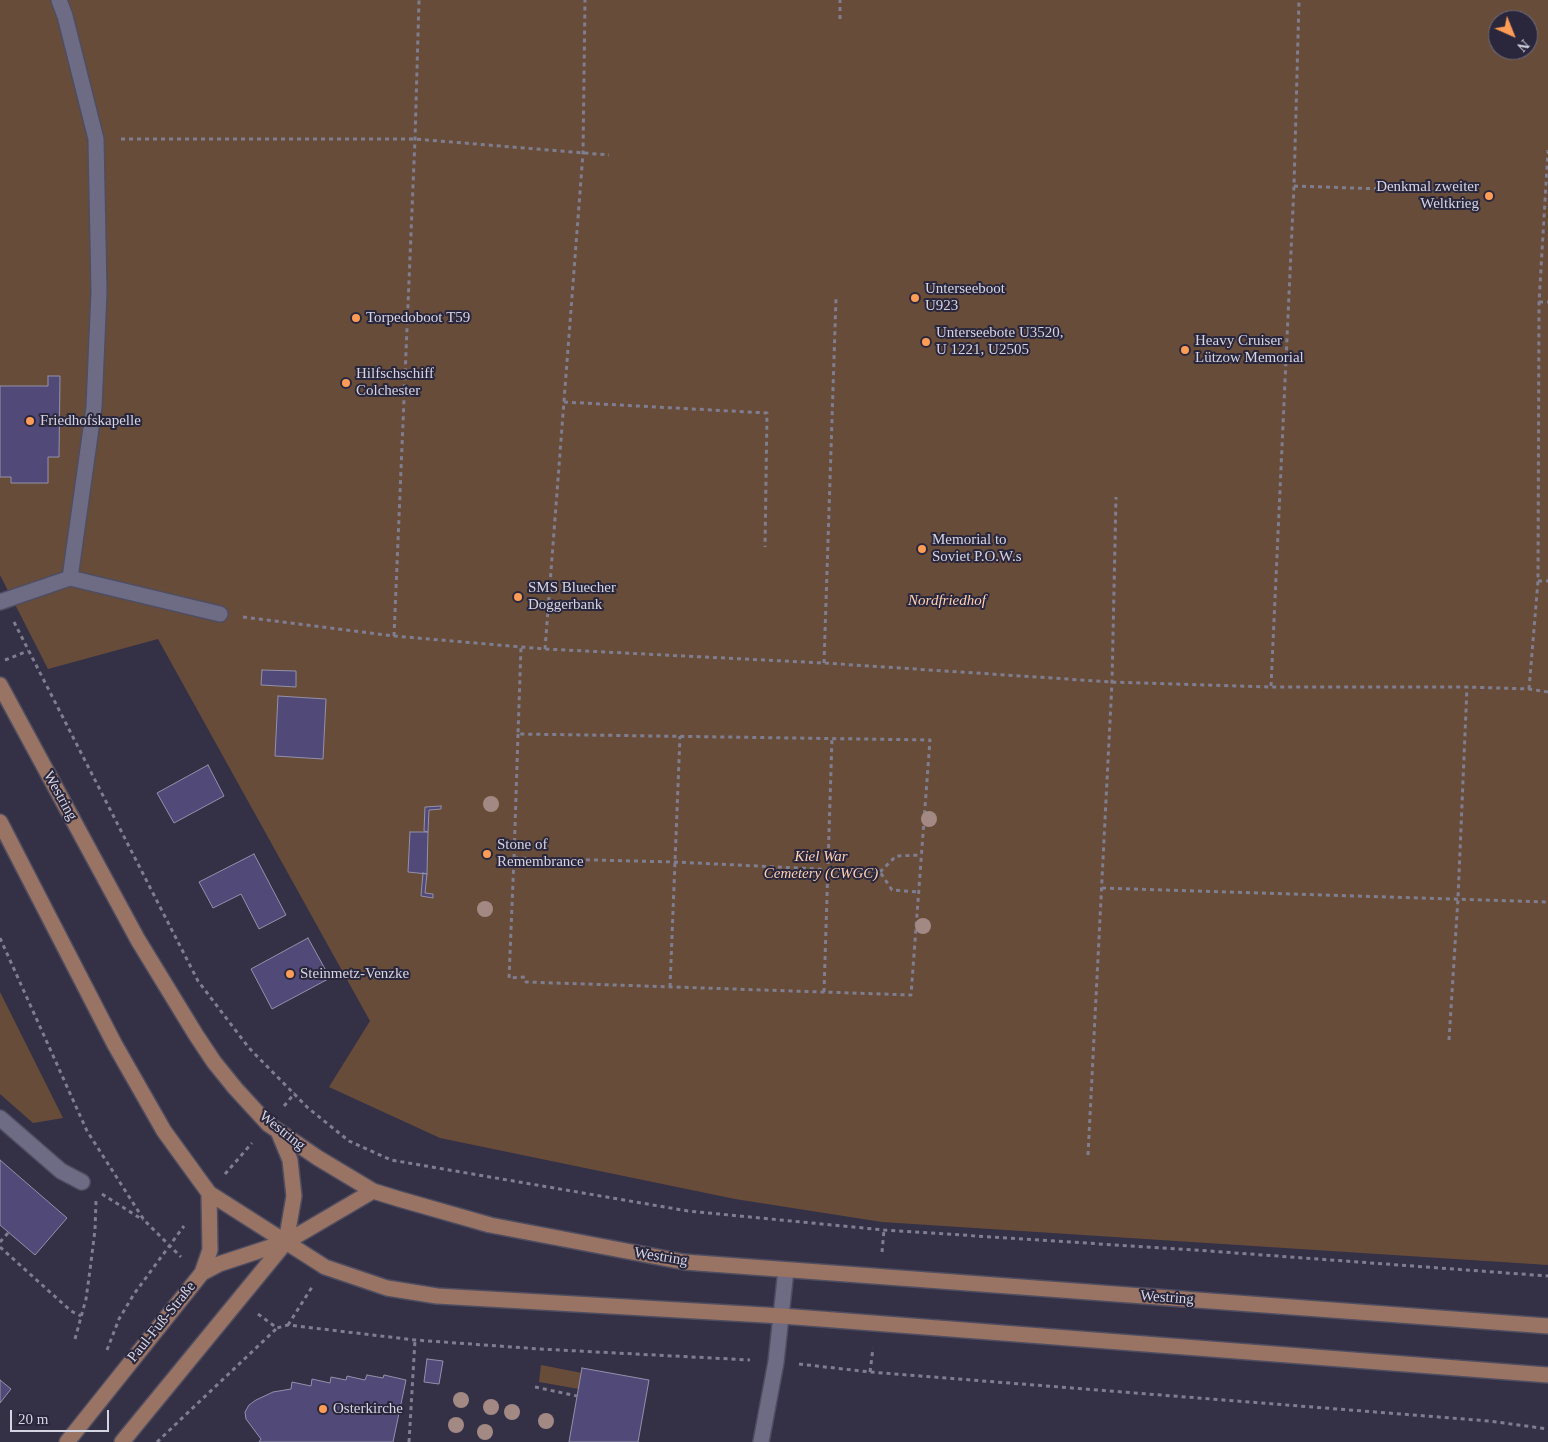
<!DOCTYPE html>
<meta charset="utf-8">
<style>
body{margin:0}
#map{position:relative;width:1548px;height:1442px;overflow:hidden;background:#343147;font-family:Georgia,serif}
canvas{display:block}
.north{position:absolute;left:1488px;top:10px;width:50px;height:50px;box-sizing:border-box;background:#2a273c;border:1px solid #6e6c7e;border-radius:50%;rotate:136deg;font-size:14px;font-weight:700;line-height:20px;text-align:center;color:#d5d4e2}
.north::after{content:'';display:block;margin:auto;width:18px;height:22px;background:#fd9c56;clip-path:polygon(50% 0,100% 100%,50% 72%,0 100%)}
.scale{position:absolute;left:10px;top:1410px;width:99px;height:22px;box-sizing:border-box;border:2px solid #d5d4e2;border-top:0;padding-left:6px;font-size:15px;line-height:18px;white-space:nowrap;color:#d5d4e2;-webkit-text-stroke:4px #2a273c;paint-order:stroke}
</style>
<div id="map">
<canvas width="1548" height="1442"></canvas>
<div class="north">N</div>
<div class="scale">20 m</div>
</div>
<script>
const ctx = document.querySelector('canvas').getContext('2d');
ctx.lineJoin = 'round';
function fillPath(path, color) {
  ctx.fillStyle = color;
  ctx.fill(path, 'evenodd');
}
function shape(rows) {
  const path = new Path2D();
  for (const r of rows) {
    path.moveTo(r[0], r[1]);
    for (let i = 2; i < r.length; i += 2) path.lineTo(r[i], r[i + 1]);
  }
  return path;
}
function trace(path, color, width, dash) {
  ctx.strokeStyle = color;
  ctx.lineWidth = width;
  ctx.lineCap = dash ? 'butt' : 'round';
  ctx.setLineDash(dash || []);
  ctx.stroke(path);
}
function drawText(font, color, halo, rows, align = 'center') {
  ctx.font = font + ' Georgia,serif';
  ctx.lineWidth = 4;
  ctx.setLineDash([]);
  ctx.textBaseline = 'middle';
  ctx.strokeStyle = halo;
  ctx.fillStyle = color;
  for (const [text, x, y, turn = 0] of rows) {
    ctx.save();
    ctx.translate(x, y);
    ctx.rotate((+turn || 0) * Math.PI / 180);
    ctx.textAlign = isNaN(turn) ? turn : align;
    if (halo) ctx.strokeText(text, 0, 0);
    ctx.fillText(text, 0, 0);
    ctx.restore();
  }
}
const green = shape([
 [0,0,1548,0,1548,1265,882,1222,735,1199,440,1138,329,1087,370,1021,158,639,48,669,0,575],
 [1498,20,1528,20,1528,50,1498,50],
 [0,992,63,1118,33,1123,0,1094],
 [541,1365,582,1373,579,1389,539,1382]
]);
const building = shape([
 [48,376,60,376,59,457,48,457,48,483,11,483,11,477,0,477,0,386,48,386,48,376],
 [262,670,296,671,296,687,261,685,262,670],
 [278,696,326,699,323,759,275,756,278,696],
 [208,765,224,796,174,823,157,793,208,765],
 [441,806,441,809,429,810,428,832,424,831,425,807,441,806],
 [410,832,428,832,427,874,408,872,410,832],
 [254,854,286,915,259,929,241,894,213,908,199,882,254,854],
 [423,873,427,874,425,893,433,894,433,898,421,896,423,873],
 [308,938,330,978,272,1009,251,969,308,938],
 [0,1160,67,1218,35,1255,0,1225,0,1160],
 [427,1359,443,1361,439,1384,424,1382,427,1359],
 [582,1368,649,1380,638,1442,569,1442,582,1368],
 [367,1375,383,1378,384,1375,406,1380,393,1442,259,1442,261,1439,246,1419,245,1412,249,1405,256,1400,273,1392,291,1389,292,1382,311,1386,312,1379,330,1383,331,1377,346,1380,347,1376,365,1380,367,1375],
 [0,1380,11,1389,0,1403,0,1380]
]);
const path = shape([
 [840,19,840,0],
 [121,139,415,139,609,155],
 [1294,186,1469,192],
 [1539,302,1548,302],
 [564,402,767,413,765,547],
 [1538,581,1548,581],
 [243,617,394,636,545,649,824,663,1112,682,1271,687,1467,687,1529,689,1548,692],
 [14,622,198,981,249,1048,308,1108,349,1141,391,1160,688,1211,884,1230,1209,1251,1548,1276],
 [394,636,415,139,419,0],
 [545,649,583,153,585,0],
 [5,660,28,651],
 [824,663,836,298],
 [1271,686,1294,186,1299,0],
 [1529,689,1538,581,1539,302,1548,150],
 [518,734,514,858,509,978,525,977,526,982,911,995,930,740,518,734,521,647],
 [514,858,675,862,880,872,892,890,918,892],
 [880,872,896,856,921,855],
 [1102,888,1548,902],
 [0,938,87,1131,144,1220,181,1257],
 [670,987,680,736],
 [824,992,832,738],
 [1449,1040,1458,898,1467,687],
 [284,1106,295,1093],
 [1088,1155,1112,682,1116,497],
 [225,1174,252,1143],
 [102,1194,143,1220],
 [0,1242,9,1232],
 [0,1247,71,1311,81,1316],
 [882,1252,884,1230],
 [258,1314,277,1328,288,1325,415,1340,540,1349,750,1360],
 [288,1325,312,1287],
 [75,1339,86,1299,90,1270,95,1230,96,1201],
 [107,1350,119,1319,134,1294,184,1226],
 [799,1364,870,1372,1489,1421,1548,1429],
 [870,1372,873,1348],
 [535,1387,577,1396],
 [157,1442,277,1328],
 [409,1442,415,1340]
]);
const minor = shape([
 [70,578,220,614],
 [0,602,70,578,94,407,99,292,96,139,65,16,59,0],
 [0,1118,61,1171,82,1182],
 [761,1442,776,1362,786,1270]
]);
const major = shape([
 [0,685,138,940,196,1035,214,1062,235,1088,268,1124,318,1158,373,1191,399,1199,490,1225,684,1262,1548,1326],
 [0,822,115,1045,164,1131,193,1171,209,1193,325,1267,387,1288,437,1296,782,1316,1548,1375],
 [202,1273,210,1250,209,1193],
 [67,1442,202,1273,219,1264,286,1242,373,1191],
 [122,1442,286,1242,294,1196,290,1160,278,1131]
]);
const trees = [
 [491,804],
 [929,819],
 [485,909],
 [923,926],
 [461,1400],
 [491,1407],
 [512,1412],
 [546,1421],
 [456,1425],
 [485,1432]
];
const markers = [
 [1489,196,5,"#fd9c56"],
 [915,298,5,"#fd9c56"],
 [356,318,5,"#fd9c56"],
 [926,342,5,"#fd9c56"],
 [1185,350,5,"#fd9c56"],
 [346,383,5,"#fd9c56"],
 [30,421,5,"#fd9c56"],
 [922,549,5,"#fd9c56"],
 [518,597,5,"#fd9c56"],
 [487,854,5,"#fd9c56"],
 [290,974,5,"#fd9c56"],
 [323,1409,5,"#fd9c56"]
];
const poiNames = [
 ["Denkmal zweiter",1479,187,"right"],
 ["Weltkrieg",1479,204,"right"],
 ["Unterseeboot",925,289],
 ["U923",925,306],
 ["Torpedoboot T59",366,318],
 ["Unterseebote U3520,",936,333],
 ["U 1221, U2505",936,350],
 ["Heavy Cruiser",1195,341],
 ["Lützow Memorial",1195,358],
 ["Hilfschschiff",356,374],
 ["Colchester",356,391],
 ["Friedhofskapelle",40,421],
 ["Memorial to",932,540],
 ["Soviet P.O.W.s",932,557],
 ["SMS Bluecher",528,588],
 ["Doggerbank",528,605],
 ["Stone of",497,845],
 ["Remembrance",497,862],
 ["Steinmetz-Venzke",300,974],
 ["Osterkirche",333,1409]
];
const parkNames = [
 ["Nordfriedhof",947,601],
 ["Kiel War",821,857],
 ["Cemetery (CWGC)",821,874]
];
const streetNames = [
 ["Westring",60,796,61],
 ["Westring",282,1131,38],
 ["Westring",661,1257,9],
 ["Westring",1167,1298,4],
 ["Paul-Fuß-Straße",162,1322,-51]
];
fillPath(green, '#684c3a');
fillPath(building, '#514a79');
trace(building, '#9391ab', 1);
trace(minor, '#4f4d60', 18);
trace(major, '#4f4d60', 18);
trace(path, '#7f7d8f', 3, [4, 4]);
trace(minor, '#6e6c85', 15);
trace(major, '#997364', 15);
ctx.fillStyle = '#a38983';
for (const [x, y] of trees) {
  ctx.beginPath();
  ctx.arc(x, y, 8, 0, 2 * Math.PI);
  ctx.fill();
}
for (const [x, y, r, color] of markers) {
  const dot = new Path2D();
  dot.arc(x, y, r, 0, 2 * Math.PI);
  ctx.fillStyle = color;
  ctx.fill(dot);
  trace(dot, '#2a273c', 2);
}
drawText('15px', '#d5d4e2', '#2a273c', poiNames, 'left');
drawText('italic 15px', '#fed1b4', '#2a273c', parkNames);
drawText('15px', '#d5d4e2', '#2a273c', streetNames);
</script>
